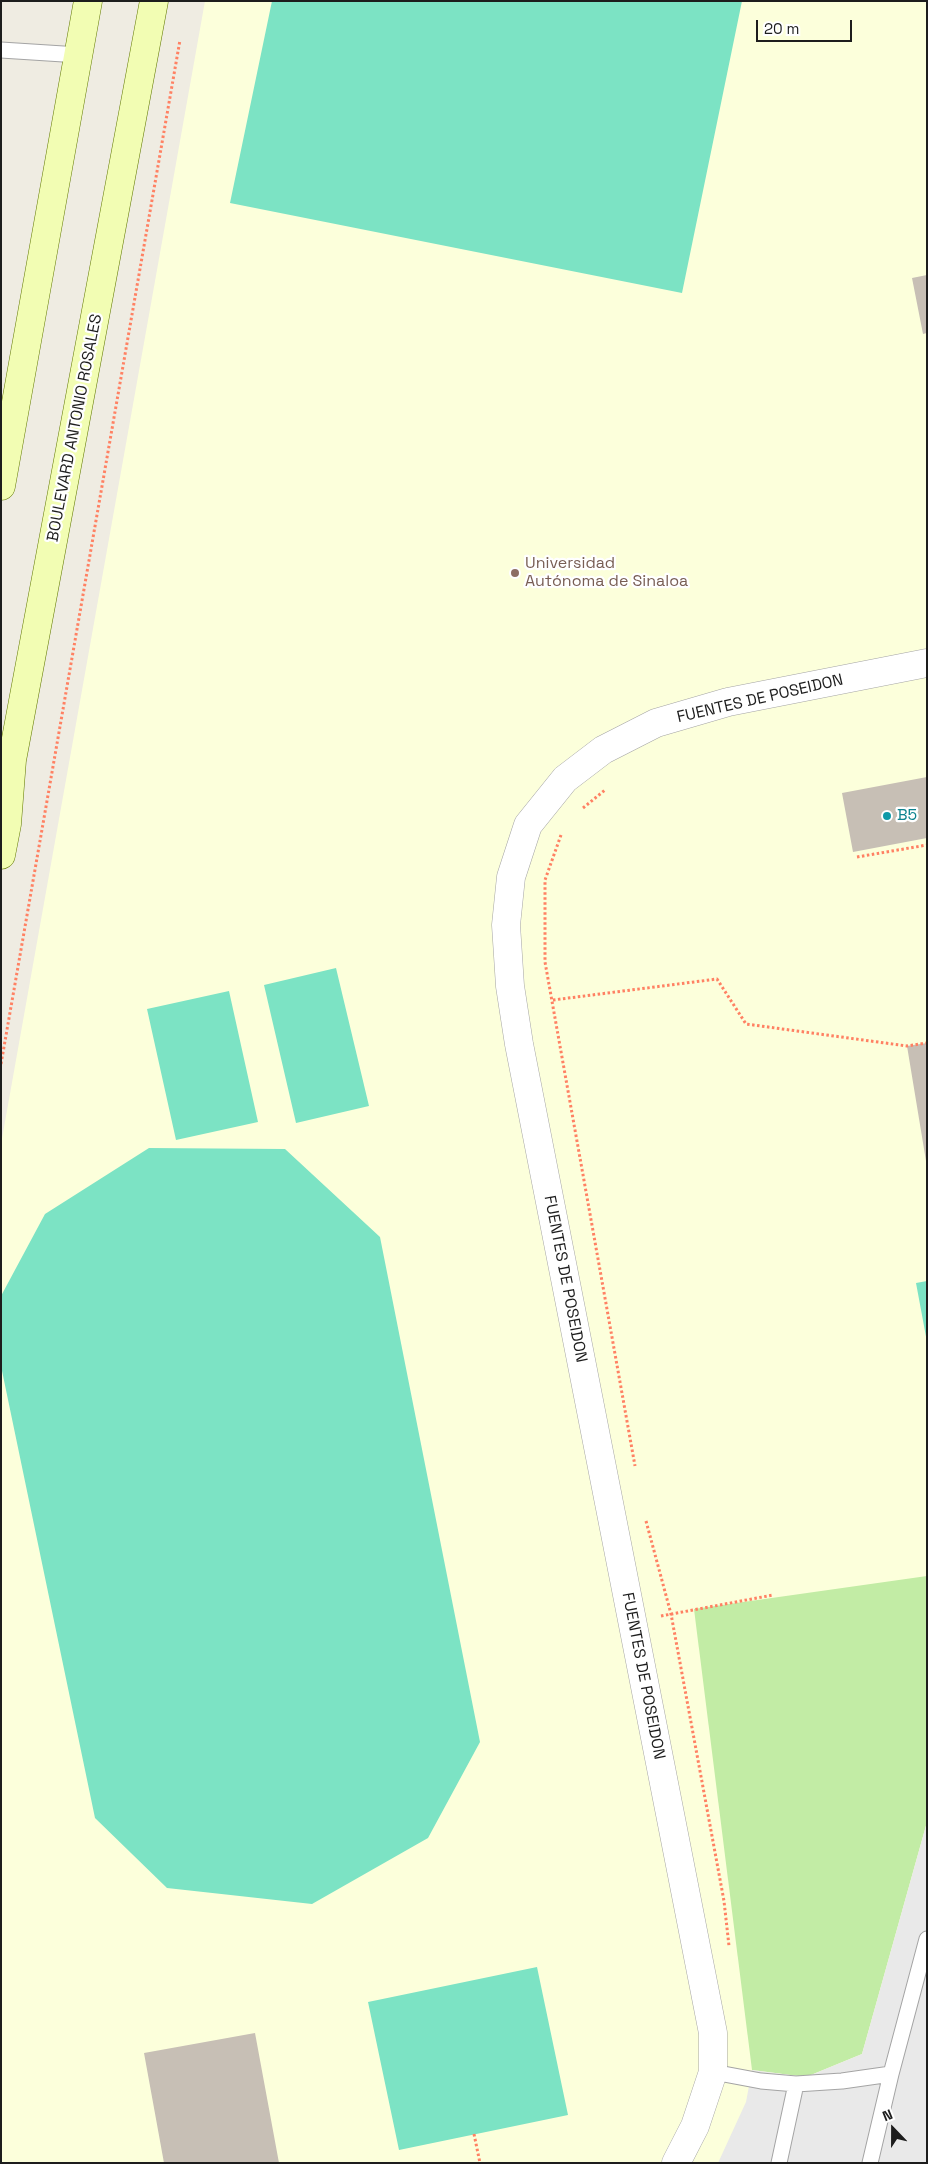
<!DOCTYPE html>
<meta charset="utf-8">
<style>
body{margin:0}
#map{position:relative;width:928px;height:2164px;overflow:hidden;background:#efece2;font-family:"Space Grotesk",sans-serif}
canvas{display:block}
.frame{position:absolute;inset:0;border:2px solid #1d1d1d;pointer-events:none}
.north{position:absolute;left:868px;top:2104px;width:50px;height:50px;-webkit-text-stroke:4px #fff;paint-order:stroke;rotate:338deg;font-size:14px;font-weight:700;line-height:20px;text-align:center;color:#1d1d1d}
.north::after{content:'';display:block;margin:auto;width:18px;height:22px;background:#1d1d1d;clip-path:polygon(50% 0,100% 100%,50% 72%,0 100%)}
.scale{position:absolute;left:756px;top:20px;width:96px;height:22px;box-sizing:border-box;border:2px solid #1d1d1d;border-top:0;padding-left:6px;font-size:15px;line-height:18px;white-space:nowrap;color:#1d1d1d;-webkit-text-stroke:4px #fff;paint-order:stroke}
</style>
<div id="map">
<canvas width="928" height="2164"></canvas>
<div class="frame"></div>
<div class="north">N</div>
<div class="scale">20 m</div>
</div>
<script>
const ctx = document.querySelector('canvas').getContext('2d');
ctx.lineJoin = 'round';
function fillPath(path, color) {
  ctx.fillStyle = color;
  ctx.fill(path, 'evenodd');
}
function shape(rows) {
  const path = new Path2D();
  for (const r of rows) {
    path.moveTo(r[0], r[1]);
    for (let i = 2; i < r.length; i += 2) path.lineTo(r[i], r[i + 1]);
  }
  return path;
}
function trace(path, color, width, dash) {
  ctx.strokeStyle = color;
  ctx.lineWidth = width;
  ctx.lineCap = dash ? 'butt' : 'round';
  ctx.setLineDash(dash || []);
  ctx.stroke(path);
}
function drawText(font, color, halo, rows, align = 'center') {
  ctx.font = font + ' "Space Grotesk",sans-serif';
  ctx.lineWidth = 4.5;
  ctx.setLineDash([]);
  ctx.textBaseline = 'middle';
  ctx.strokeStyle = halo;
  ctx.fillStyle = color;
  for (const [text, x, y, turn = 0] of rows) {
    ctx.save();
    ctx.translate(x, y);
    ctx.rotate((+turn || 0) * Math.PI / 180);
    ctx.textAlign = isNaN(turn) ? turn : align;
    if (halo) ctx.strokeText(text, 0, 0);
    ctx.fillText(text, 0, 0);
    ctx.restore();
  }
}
const education = shape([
 [205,1,927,1,927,2163,1,2163,1,1144]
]);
const grass = shape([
 [927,1576,927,1822,862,2054,806,2077,752,2070,694,1609]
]);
const pitch = shape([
 [272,1,742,1,682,293,230,203],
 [336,968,369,1106,296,1123,264,985],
 [229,991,258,1122,176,1140,147,1009],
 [149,1148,285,1149,380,1237,480,1742,428,1838,312,1904,167,1888,95,1818,1,1366,1,1296,45,1214],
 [927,1281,927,1342,916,1283],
 [537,1967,568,2115,399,2150,368,2002]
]);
const parking = shape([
 [927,1822,927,2163,718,2163,746,2102,752,2070,806,2077,862,2054]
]);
const building = shape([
 [927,275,927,333,923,334,912,278],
 [927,777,927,838,853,852,842,793],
 [927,1043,927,1161,926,1161,907,1046],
 [255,2033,279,2163,164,2163,144,2053]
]);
const path = shape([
 [583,808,605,790],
 [561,835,545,880,545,962,635,1466],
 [857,857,927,845],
 [553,1000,717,979,746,1024,907,1046,927,1043],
 [1,1064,180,40],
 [646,1521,671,1614,724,1901,729,1946],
 [661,1616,773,1595],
 [474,2134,480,2163]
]);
const lane = shape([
 [1,50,79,55],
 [713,2072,761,2081,796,2084,842,2081,891,2074],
 [779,2163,796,2084],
 [870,2163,891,2074,927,1939]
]);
const street = shape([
 [676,2163,695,2126,713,2072,713,2033,519,1044,510,986,506,925,511,877,528,825,565,779,603,750,656,723,728,702,927,663]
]);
const secondary = shape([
 [1,486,88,1],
 [1,855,7,824,12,760,154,1]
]);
const markers = [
 [515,573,5,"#8d6e63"],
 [887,816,5,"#0f9aa8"]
];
const streetNames = [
 ["BOULEVARD ANTONIO ROSALES",75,428,-79],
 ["FUENTES DE POSEIDON",760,699,-13],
 ["FUENTES DE POSEIDON",565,1279,79],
 ["FUENTES DE POSEIDON",643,1676,79]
];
const educationNames = [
 ["Universidad",525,564],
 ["Autónoma de Sinaloa",525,582]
];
const cultureNames = [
 ["B5",897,816]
];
fillPath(education, '#fcffdb');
fillPath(grass, '#c2eca5');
fillPath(pitch, '#7ce3c4');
fillPath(parking, '#e9e9e9');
fillPath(building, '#c7bfb5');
trace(lane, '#a4a4a4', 17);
trace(street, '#a4a4a4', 29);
trace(secondary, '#617800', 29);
trace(path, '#ff8163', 3, [2.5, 2.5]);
trace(lane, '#fff', 15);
trace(street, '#fff', 28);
trace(secondary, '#f2fdb3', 28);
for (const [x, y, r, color] of markers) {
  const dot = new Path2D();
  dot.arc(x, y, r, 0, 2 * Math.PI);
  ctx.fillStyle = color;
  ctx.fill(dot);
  trace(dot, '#fff', 2);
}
drawText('16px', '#1d1d1d', '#fff', streetNames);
drawText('16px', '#785e54', '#fff', educationNames, 'left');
drawText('16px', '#0d838f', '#fff', cultureNames, 'left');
</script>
